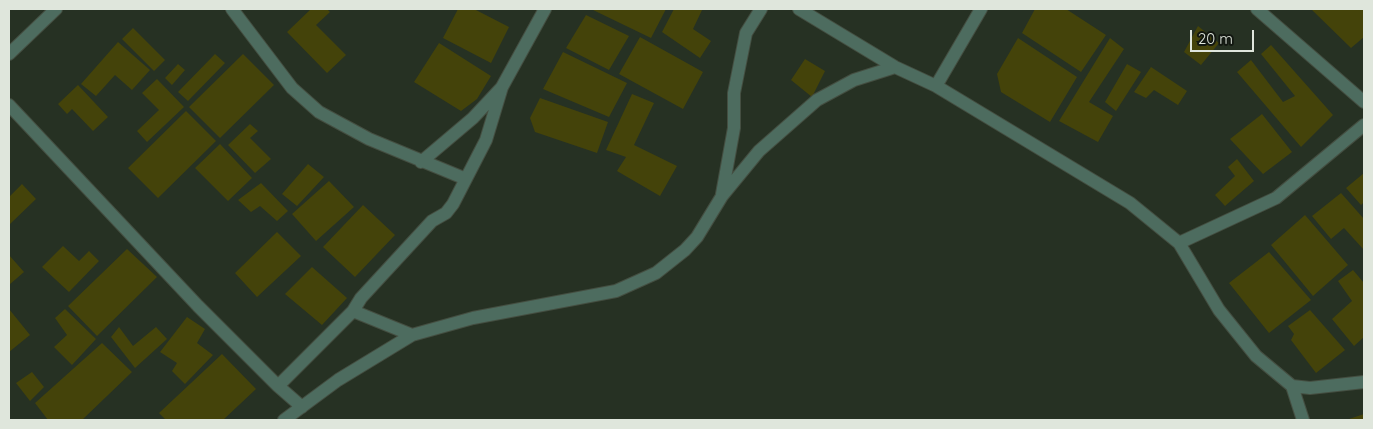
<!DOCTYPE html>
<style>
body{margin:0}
#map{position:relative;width:1373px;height:429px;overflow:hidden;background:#263123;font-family:Quicksand,sans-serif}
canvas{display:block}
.frame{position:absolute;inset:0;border:10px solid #dfe6dc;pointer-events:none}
.scale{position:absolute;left:1190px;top:30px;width:64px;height:22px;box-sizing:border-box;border:2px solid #dfe6dc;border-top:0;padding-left:6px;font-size:15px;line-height:18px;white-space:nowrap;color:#dfe6dc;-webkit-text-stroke:4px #121711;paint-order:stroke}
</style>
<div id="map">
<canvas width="1373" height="429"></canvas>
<div class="frame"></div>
<div class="scale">20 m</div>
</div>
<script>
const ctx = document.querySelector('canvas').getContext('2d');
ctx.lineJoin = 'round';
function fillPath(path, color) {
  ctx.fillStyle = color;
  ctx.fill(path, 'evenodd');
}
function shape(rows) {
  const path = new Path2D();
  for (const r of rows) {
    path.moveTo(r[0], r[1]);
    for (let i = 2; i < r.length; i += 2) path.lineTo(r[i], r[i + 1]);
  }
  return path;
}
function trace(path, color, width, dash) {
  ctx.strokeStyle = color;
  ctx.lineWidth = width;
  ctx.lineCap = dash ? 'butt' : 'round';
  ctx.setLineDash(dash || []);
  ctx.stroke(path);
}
const building = shape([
 [311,9,327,9,330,12,316,25,346,55,327,73,287,32],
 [458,9,474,9,509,27,491,63,443,38],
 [591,9,666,9,651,38],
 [674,9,702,10,693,29,711,41,700,58,662,32],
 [1035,9,1066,9,1106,35,1081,72,1022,33],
 [1311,9,1364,9,1364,37,1351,48],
 [586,15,629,36,609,70,566,48],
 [1198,26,1219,43,1201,65,1184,52],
 [133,28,165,60,154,71,122,39],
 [640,37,703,72,683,109,619,74],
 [1018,38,1077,77,1050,122,1001,92,997,74],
 [1110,38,1124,49,1089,102,1113,116,1098,142,1059,121],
 [118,42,150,70,132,90,115,75,96,96,81,84],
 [439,43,491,76,477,99,461,111,414,82],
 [1271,45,1333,115,1301,147,1237,72,1251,60,1283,102,1295,96,1261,54],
 [563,52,627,83,609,117,543,89],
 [215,54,225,63,188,101,178,92],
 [243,54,274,85,220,138,189,107],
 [805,59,825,71,812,97,791,80],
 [178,64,185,70,172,85,165,78],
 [1127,64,1141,72,1116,111,1105,102],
 [1151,67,1187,91,1178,105,1154,90,1146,98,1134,92],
 [157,79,184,107,147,142,137,131,159,110,142,93],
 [78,85,108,117,93,131,72,109,67,114,58,104],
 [632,94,654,103,634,145,677,166,660,196,617,171,626,157,606,150],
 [540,98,608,122,597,153,535,132,530,118],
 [186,111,216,141,158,198,128,168],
 [1262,114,1292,152,1263,174,1230,139],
 [250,124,258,131,250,138,271,159,255,173,228,145],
 [220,144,252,178,228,201,195,168],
 [1237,159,1254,181,1225,206,1215,195,1235,176,1228,167],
 [308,164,324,177,297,206,282,194],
 [1364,173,1364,202,1361,205,1346,188],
 [329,181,354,207,316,241,292,214],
 [261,183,288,211,277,221,260,206,251,212,238,200],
 [22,184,36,199,9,225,9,197],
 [1341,193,1364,219,1364,250,1344,228,1331,239,1312,216],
 [363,205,395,235,355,277,323,247],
 [1305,215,1348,265,1313,296,1271,245],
 [277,232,301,256,257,297,235,273],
 [63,246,79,261,89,251,99,261,69,292,42,267],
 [127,249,157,277,97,336,68,306],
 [1269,252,1311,300,1269,333,1229,283],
 [9,255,24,272,9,285],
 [312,267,347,298,322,325,285,294],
 [1353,270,1364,283,1364,337,1354,346,1332,319,1352,301,1338,281],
 [9,309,30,335,9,352],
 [65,309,96,339,72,365,54,347,67,335,55,318],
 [1310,310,1345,350,1316,373,1291,340,1294,334,1288,326],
 [187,317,205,329,197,343,213,355,185,384,172,371,177,363,160,352],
 [119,327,133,346,156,327,167,339,135,368,111,337],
 [102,343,132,372,82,420,48,420,35,403],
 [222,354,256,389,223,420,166,420,159,413],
 [32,372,44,387,30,401,16,383],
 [1364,414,1364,420,1346,420]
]);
const minor = shape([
 [232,9,292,88,319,112,369,139,466,179],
 [799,9,895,67,936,86,1130,203,1179,243,1219,310,1256,356,1292,386,1310,388,1364,382],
 [1257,9,1364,102],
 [9,54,56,9],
 [936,86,981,9],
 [9,105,198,306,278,386,302,407],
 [421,162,473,118,502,87],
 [722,194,734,128,734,93,746,33,761,9],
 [1179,243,1276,198,1364,125],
 [353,311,412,335],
 [278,386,353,311,361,298,432,221,446,213,453,204,486,140,502,87,545,9],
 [1292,386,1303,420],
 [284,420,338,380,412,335,473,318,616,291,656,273,685,250,697,237,722,196,759,151,817,100,854,80,895,67]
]);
fillPath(building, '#44430a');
trace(minor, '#444e41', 14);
trace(minor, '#4d6c5f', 12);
</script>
